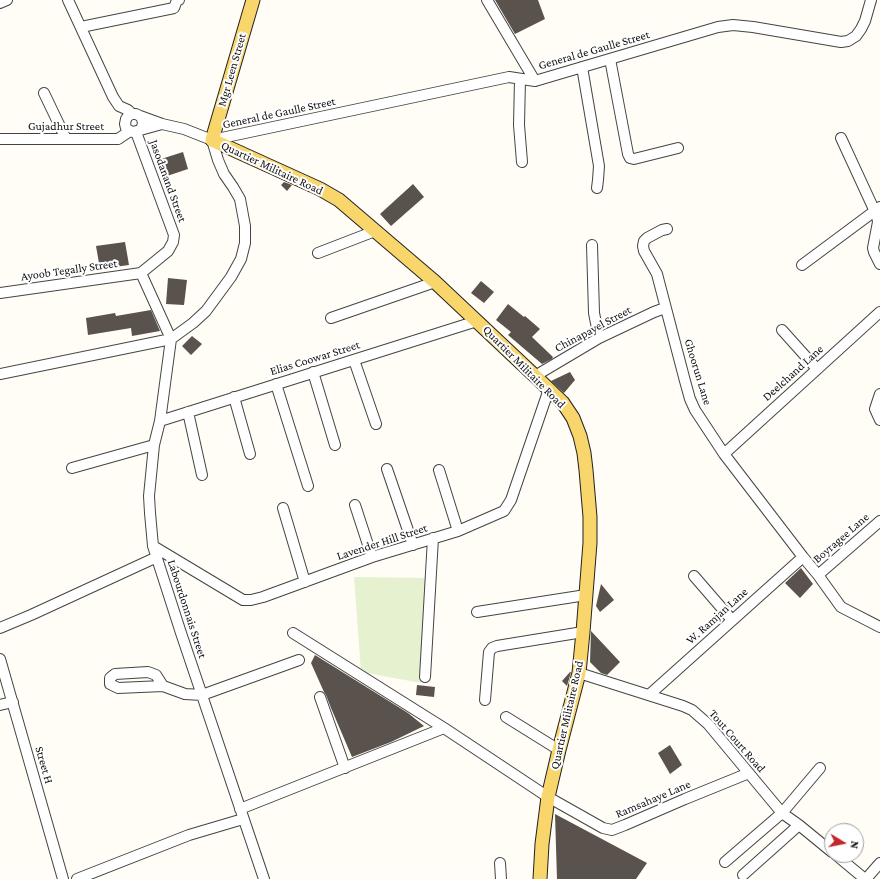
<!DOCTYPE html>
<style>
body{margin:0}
#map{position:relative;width:880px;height:879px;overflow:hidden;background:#fffdf5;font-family:"Crimson Pro",serif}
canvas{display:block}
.north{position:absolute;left:824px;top:823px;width:40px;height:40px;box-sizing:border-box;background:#fff;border:1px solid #a0a0a0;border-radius:50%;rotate:100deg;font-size:11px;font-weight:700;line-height:16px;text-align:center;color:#111}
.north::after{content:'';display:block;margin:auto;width:14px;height:18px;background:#c4262e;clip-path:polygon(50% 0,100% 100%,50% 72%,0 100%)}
</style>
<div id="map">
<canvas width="880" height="879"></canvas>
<div class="north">N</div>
</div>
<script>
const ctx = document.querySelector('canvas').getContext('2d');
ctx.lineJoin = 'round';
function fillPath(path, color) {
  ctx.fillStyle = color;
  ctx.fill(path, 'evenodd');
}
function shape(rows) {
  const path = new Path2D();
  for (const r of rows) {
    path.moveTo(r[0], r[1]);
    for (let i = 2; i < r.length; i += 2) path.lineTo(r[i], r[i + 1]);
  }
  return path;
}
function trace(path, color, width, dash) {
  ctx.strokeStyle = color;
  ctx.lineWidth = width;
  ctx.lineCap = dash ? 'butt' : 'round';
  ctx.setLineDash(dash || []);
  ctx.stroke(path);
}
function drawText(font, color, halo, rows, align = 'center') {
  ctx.font = font + ' "Crimson Pro",serif';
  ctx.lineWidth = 4;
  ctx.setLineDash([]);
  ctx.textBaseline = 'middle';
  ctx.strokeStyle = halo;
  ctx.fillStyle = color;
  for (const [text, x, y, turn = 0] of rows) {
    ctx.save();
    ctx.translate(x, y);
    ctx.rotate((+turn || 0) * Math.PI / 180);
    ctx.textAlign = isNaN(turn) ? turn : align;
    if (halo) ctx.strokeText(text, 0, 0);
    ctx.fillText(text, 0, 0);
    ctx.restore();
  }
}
const pitch = shape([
 [354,577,430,578,421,683,361,672]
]);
const building = shape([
 [495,0,538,0,545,19,515,34],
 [183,152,188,169,167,176,161,159],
 [284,182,292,185,287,191,281,185],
 [413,184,424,197,391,226,380,214],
 [125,242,129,265,100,269,96,246],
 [168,278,187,280,184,305,166,304],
 [481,281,494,292,484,303,471,293],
 [508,304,524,317,525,316,540,329,532,337,553,357,552,359,542,364,508,335,511,332,496,320],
 [151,310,160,331,132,336,131,328,88,335,86,318,115,313,116,316],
 [192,336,202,344,191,355,182,346],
 [570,372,575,380,564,393,551,381],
 [801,568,813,584,800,598,785,583],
 [601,584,614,600,600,612,596,606],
 [591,631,620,662,607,675,601,673,590,662],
 [315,655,408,713,424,726,391,742,352,757,331,708,326,695,324,692,311,663],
 [570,672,571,672,567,686,562,681],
 [417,685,435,687,434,697,416,695],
 [670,745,682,765,670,774,658,753],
 [555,814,647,863,636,879,557,879]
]);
const minor = shape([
 [68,0,113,97,119,106,128,110,132,114],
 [487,0,535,81],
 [0,3,7,0],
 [81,27,174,8,177,0,179,0],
 [610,59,628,154,630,158,634,159,678,148],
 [582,67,599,166,598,180,597,188],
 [520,79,519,125,522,162],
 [44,93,66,139],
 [140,116,162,124,184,129,212,140],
 [140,130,142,127,143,123,142,119,140,116,136,114,132,114,128,116,126,119,125,124,126,128,130,131,133,132,162,124],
 [136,132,174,235,173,242,168,251,141,273],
 [841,138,877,216,878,222,873,248,874,252,880,264],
 [0,139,118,139,130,131],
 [212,140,509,77,535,81,718,27,733,25,753,27,841,42,848,41,856,36,861,29,865,21,871,0],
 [667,229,662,230,647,238,644,241,643,246,644,251,657,274,685,381,690,399,695,410,724,454,803,557,818,575,841,607,880,627],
 [592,245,594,313,599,338],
 [318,253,375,231],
 [802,265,880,207],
 [141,273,171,339],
 [0,293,141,273],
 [331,318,435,282],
 [782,330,817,369],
 [171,339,160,421,154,445,149,496,150,513,153,546,181,633,264,879],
 [354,360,376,424],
 [313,372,335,445],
 [0,374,171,339,193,323,206,311,231,277,241,259,245,243,245,226,240,199,233,187,224,174,218,160,212,140],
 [535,376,599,338,654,312,665,308],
 [276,384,308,486],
 [880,394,875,409,880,420],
 [234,397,250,454],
 [188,412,202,475],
 [160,421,477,321],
 [724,454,880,312],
 [72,468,154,445],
 [387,469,413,545],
 [439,470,458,531],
 [355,505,372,557],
 [283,508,305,582],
 [153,546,243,600,251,600,263,597,372,557,458,531,504,511,511,500,549,389],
 [818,575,880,521],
 [694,576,732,620],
 [477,612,586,595],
 [0,628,31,615,157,557],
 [293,633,444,728,548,797,603,828,612,830,625,825,685,799,749,773],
 [0,659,63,879],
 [579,673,683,706,692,710,708,724,782,813,799,825,832,852],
 [425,677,433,538],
 [163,686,156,675,148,672,115,674,110,678,110,684,118,688,163,686,185,694,202,695,299,660],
 [649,695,803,557],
 [320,697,345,768],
 [485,700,489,652,492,648,497,646,583,632],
 [0,705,13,702],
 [506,717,559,750],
 [240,809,444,728],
 [836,855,865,879],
 [725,862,782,813,820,768],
 [500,863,501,879],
 [743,875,799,825],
 [77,879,189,835,243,819],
 [866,879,880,863]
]);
const major = shape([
 [253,0,212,140,320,189,339,200,435,282,535,376,563,403,573,418,580,436,584,453,586,470,590,517,590,543,583,632,579,673,559,750,548,797,542,844,540,879]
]);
const streetNames = [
 ["General de Gaulle Street",594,50,-16],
 ["Mgr Leen Street",232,70,-74],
 ["General de Gaulle Street",279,113,-12],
 ["Gujadhur Street",66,126],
 ["Quartier Militaire Road",272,168,25],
 ["Jasodanand Street",168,181,70],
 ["Ayoob Tegally Street",69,270,-8],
 ["Chinapayel Street",593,329,-28],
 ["Elias Coowar Street",315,358,-17],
 ["Quartier Militaire Road",524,367,45],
 ["Ghoorun Lane",698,372,73],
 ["Deelchand Lane",793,373,-42],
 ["Boyragee Lane",841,538,-41],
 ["Lavender Hill Street",382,542,-18],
 ["Labourdonnais Street",187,609,72],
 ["W. Ramjan Lane",717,616,-42],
 ["Quartier Militaire Road",567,715,-77],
 ["Tout Court Road",737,741,49],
 ["Street H",44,765,74],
 ["Ramsahaye Lane",653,799,-23]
];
fillPath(pitch, '#e6f2cf');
fillPath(building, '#5a524d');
trace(minor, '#444', 12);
trace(major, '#222', 15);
trace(minor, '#fff', 10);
trace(major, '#f9d66b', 13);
drawText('12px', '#111', '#fff', streetNames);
</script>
